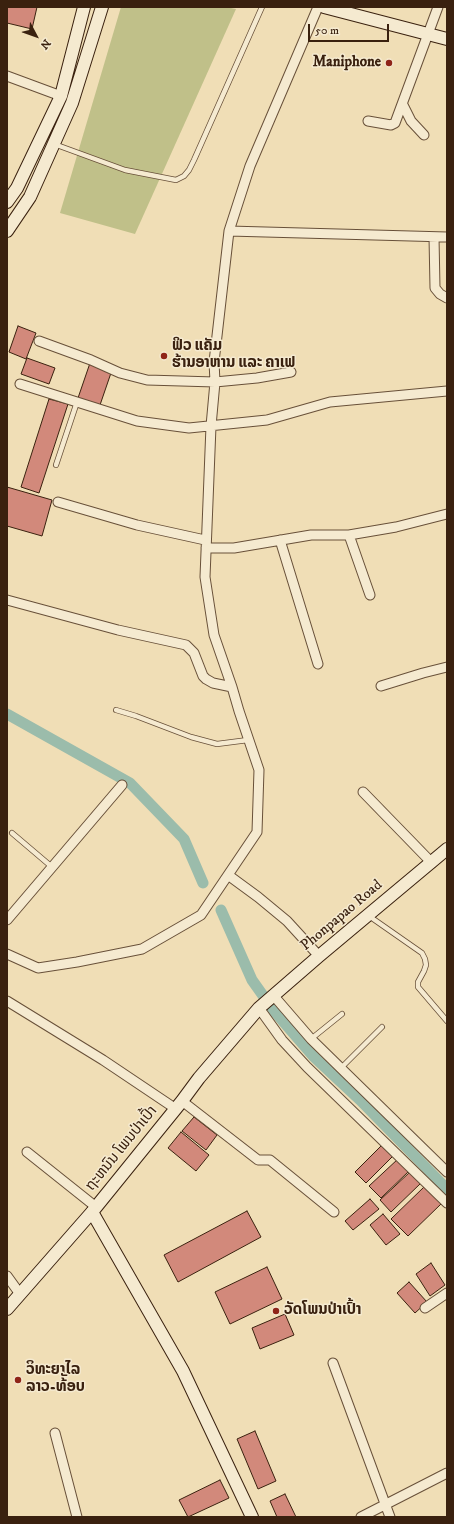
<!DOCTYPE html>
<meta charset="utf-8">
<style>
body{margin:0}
#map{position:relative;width:454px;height:1524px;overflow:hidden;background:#f0deb6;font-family:"IM FELL DW Pica",serif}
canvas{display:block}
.frame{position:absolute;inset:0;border:8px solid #3a210f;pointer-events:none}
.north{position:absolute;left:16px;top:16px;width:40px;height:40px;-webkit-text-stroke:3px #f5ead0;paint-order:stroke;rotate:131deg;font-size:11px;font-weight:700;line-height:16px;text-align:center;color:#3a210f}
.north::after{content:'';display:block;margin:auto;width:14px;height:18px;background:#3a210f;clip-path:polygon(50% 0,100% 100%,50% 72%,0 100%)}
.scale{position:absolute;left:308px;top:24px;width:81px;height:18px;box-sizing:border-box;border:2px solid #3a210f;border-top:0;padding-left:5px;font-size:12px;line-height:14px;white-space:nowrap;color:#3a210f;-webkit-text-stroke:3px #f5ead0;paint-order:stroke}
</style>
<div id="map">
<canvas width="454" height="1524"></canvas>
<div class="frame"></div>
<div class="north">N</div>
<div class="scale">50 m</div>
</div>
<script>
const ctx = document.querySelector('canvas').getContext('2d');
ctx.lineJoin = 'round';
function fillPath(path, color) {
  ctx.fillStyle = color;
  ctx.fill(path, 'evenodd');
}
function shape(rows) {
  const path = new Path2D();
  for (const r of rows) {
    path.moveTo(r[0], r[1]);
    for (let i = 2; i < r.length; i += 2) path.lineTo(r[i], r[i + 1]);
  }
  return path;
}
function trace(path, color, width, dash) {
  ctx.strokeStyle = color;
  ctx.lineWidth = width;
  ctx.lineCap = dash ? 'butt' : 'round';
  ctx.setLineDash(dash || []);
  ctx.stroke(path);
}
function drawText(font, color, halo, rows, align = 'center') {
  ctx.font = font + ' "IM FELL DW Pica","Noto Sans Lao",serif';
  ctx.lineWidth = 3;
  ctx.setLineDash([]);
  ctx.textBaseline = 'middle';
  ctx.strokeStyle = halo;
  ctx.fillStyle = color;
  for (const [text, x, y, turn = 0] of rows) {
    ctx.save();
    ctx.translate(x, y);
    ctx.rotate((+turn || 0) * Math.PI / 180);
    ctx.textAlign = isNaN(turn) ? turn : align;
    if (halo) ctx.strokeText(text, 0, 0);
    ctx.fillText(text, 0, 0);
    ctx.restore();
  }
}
const green = shape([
 [121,7,226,7,236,9,135,234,60,213]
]);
const canal = shape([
 [7,714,130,783,184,839,203,883],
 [221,910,252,980,274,1011,313,1056,360,1100,447,1189]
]);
const building = shape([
 [7,7,37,7,32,29,7,23,7,7],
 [18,326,36,333,26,359,9,352,18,326],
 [27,358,55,368,49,384,21,374,27,358],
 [90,363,112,370,100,405,78,398,90,363],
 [49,399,68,404,39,493,21,487,49,399],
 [7,487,52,500,42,536,7,526,7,487],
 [194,1117,217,1135,206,1150,182,1131,194,1117],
 [181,1132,209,1155,196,1171,168,1148,181,1132],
 [382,1145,393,1156,366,1183,355,1172,382,1145],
 [398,1159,409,1171,381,1198,369,1186,398,1159],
 [410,1172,421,1183,391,1212,380,1200,410,1172],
 [424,1187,441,1204,408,1236,391,1219,424,1187],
 [370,1199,379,1209,353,1230,345,1221,370,1199],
 [247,1211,261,1237,178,1282,164,1255,247,1211],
 [383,1214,400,1234,386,1245,370,1225,383,1214],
 [431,1263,445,1285,430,1296,416,1274,431,1263],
 [267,1267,282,1299,230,1324,215,1292,267,1267],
 [409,1282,427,1302,415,1313,397,1293,409,1282],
 [285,1314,294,1335,260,1349,252,1328,285,1314],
 [255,1431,276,1481,258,1489,237,1439,255,1431],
 [220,1480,229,1498,188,1517,179,1500,220,1480],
 [285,1494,296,1517,277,1517,270,1501,285,1494]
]);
const lane = shape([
 [54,144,125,170,176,180,184,176,189,170,194,160,262,7],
 [56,465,77,402],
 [116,710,136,716,191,737,217,744,248,740],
 [12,833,52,867],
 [369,916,422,953,425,959,426,965,424,971,418,982,418,987,447,1021],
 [311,1039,342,1014],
 [341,1068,382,1027]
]);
const street = shape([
 [7,76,61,96],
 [403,105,411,121,424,135],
 [368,121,391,125,395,123,438,7],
 [229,231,447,237],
 [434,237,435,288,440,294,447,298],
 [39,341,91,360,120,373,147,380,215,382,257,378,291,372],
 [20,384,137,421,189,428,267,420,330,402,447,391],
 [58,502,137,525,205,540],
 [349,535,370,595],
 [280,540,318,664],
 [206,548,234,548,311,535,349,535,396,527,447,514],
 [7,600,118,630,186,645,194,653,203,676,206,679,213,683,232,687],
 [381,686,423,673,447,667],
 [363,792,432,863],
 [228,875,258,897,287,921,319,956],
 [7,920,122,785],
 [7,954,38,968,77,962,142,949,201,915,257,832,259,770,239,711,232,687,214,635,205,577,211,426,215,382,214,362,229,231,250,166,318,7],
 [273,995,311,1039,447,1172],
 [7,1001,103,1060,176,1109],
 [259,1008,282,1040,307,1067,447,1203],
 [182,1101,258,1160,270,1160,334,1212],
 [27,1152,96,1207],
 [7,1276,20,1294],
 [425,1308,447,1293],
 [333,1363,390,1517],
 [55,1433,77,1517],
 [361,1517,447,1473]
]);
const secondary = shape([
 [324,7,447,39],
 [7,202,17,188,61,96,84,7],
 [7,231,30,197,72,103,102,7],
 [92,1212,183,1371,252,1517],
 [7,1309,92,1212,182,1101,199,1078,259,1008,319,956,447,849]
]);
const markers = [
 [389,63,4,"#8f2418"],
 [164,356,4,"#8f2418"],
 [276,1311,4,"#8f2418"],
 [18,1380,4,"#8f2418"]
];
const poiNames = [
 ["Maniphone",381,63,"right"],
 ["ຟິວ ແຄັມ",172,347],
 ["ຮ້ານອາຫານ ແລະ ຄາເຟ",172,364],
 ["ວັດໂພນປ່າເປົ້າ",284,1311],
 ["ວິທະຍາໄລ",26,1371],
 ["ລາວ-ທ້ັອບ",26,1388]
];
const streetNames = [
 ["Phonpapao Road",342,916,-40],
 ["ຖະຫນົນ ໂພນປ່າເປົ້າ",122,1149,-51]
];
fillPath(green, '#c0c089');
trace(canal, '#9bbcab', 11);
fillPath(building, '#d2897b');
trace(building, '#3a210f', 1);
trace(lane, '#685039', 6);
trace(street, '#685039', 11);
trace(secondary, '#3a210f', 14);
trace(lane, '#f5ead0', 4.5);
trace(street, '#f5ead0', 9);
trace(secondary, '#f5ead0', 12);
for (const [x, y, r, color] of markers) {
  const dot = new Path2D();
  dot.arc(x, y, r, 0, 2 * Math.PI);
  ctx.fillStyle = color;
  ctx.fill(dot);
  trace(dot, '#f5ead0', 1.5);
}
drawText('bold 15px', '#3a210f', '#f5ead0', poiNames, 'left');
drawText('15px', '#3a210f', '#f5ead0', streetNames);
</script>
